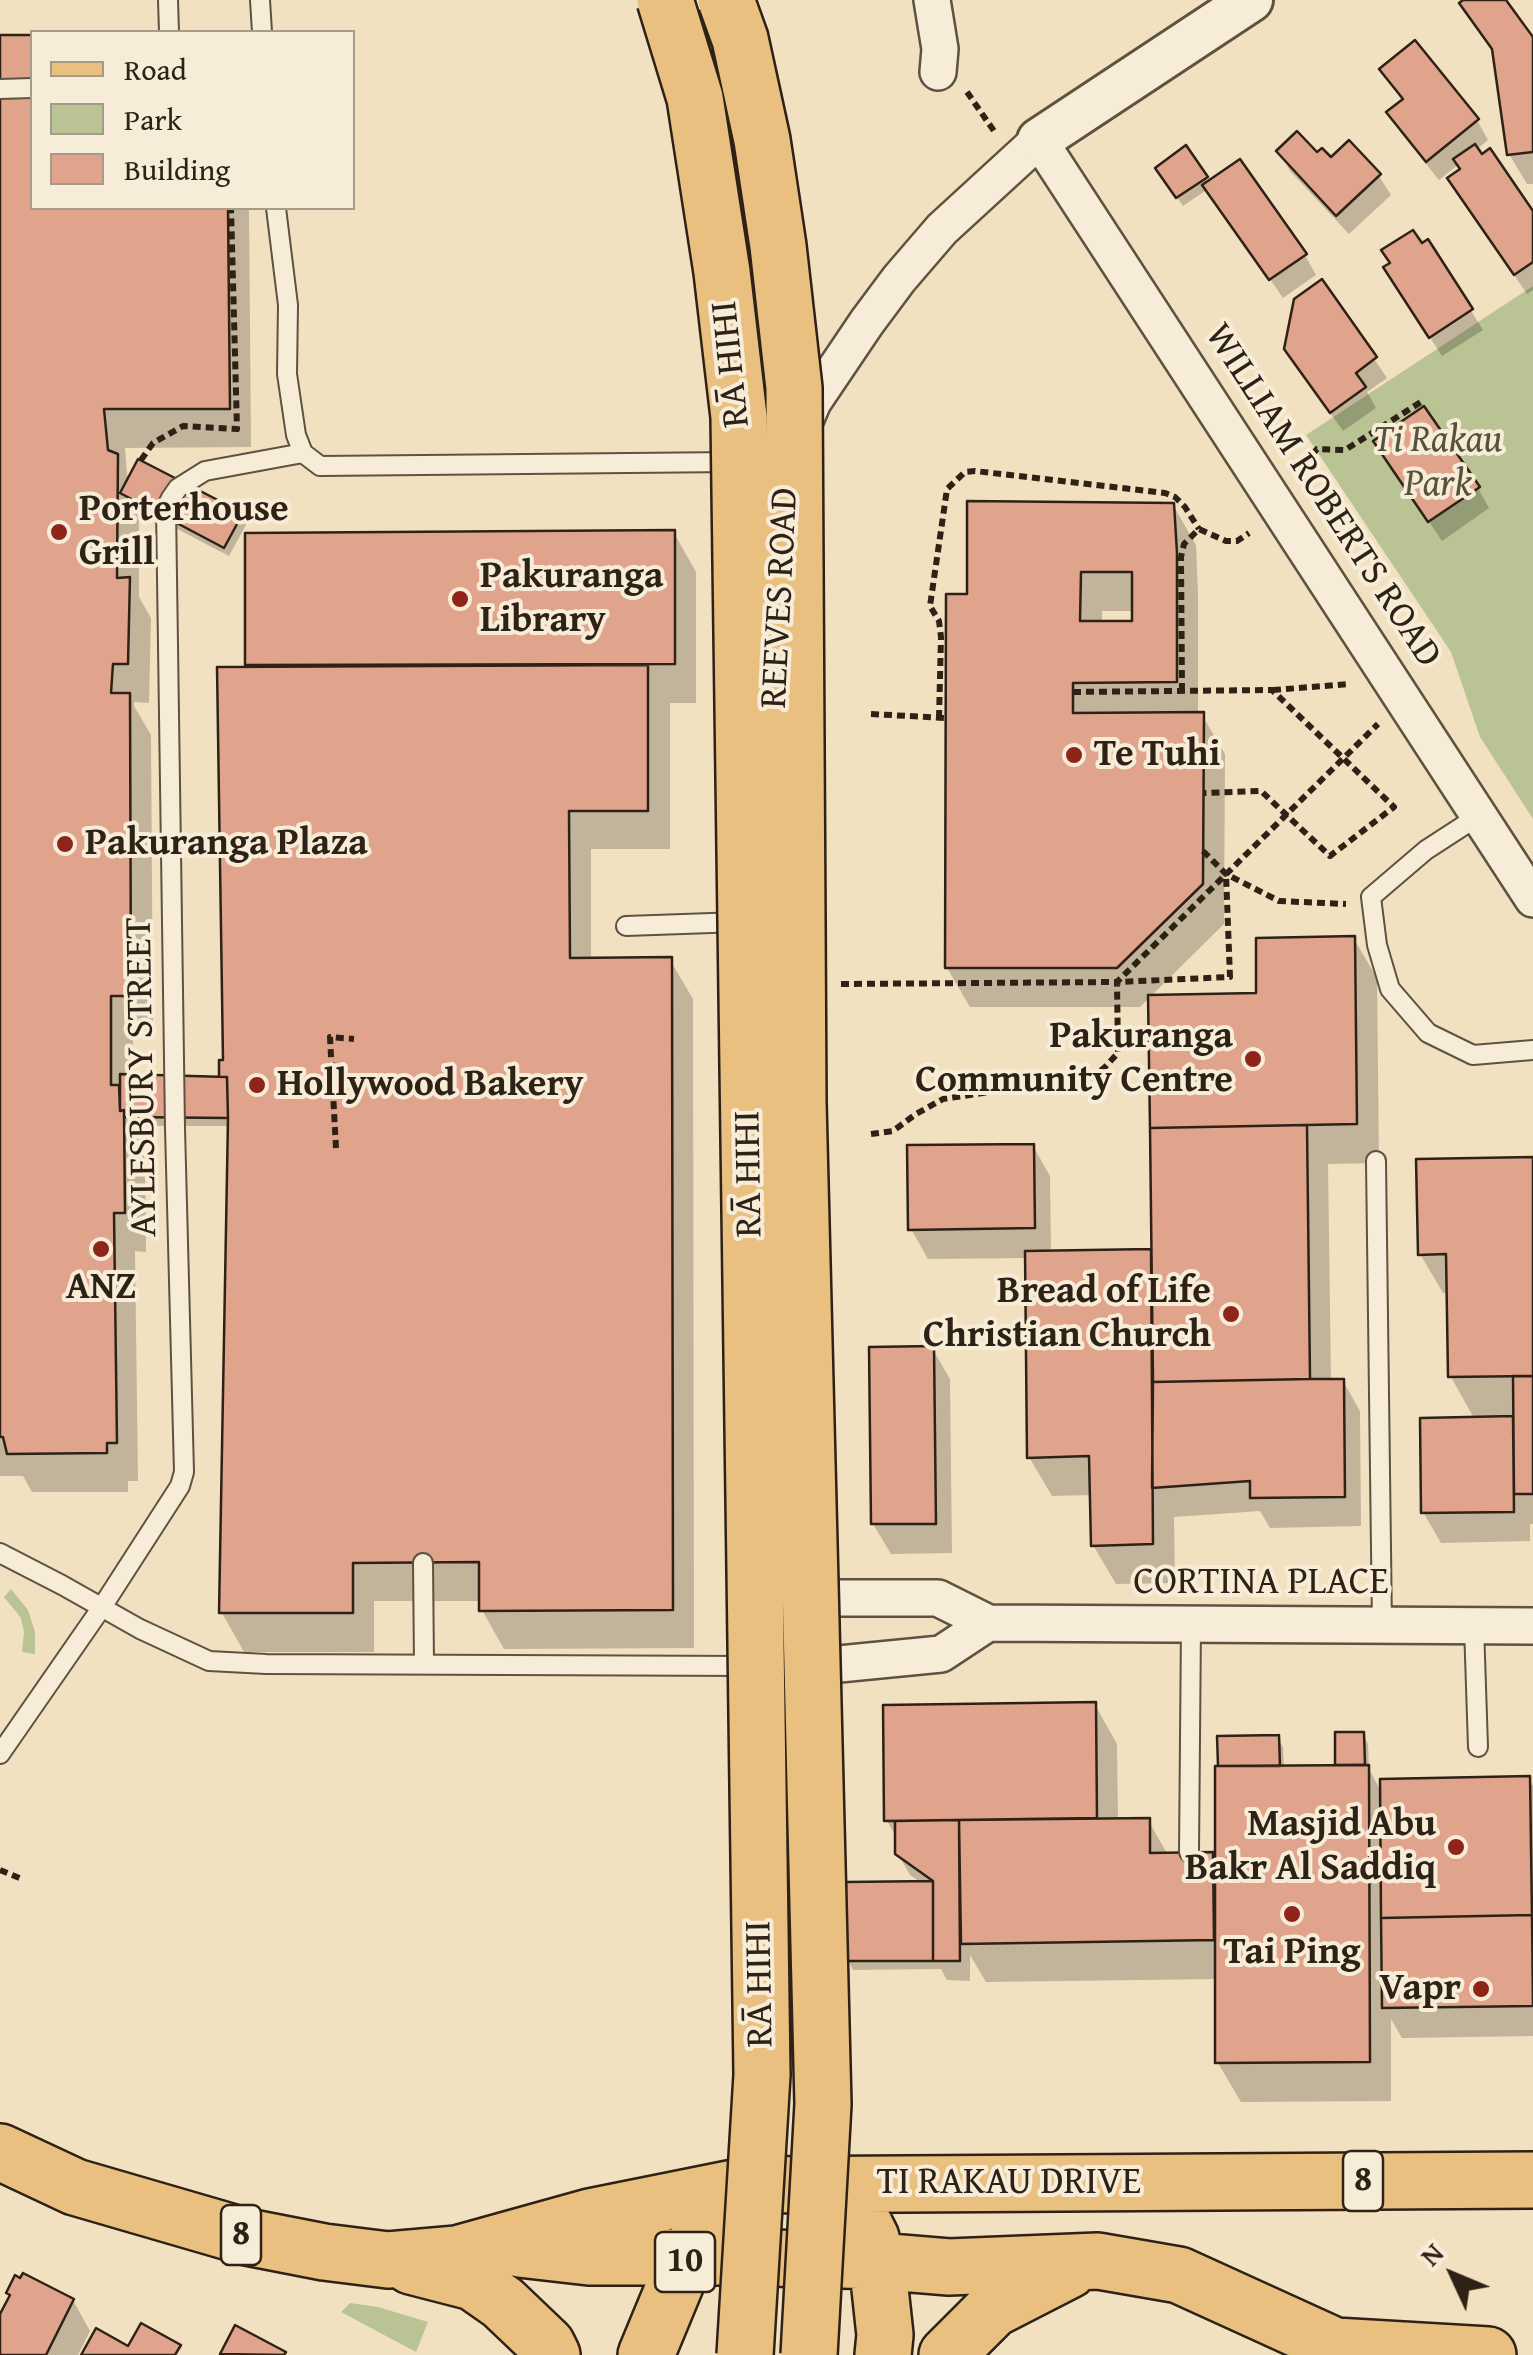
<!DOCTYPE html>
<meta charset="utf-8">
<style>
body{margin:0}
#map{position:relative;width:1533px;height:2355px;overflow:hidden;background:#f2e1c1;font-family:"Gentium Book Plus",serif}
canvas{display:block}
.legend{position:absolute;left:30px;top:30px;width:325px;height:180px;box-sizing:border-box;background:#f7ecd7;border:2px solid #a69b89;margin:0;padding:12px 18px;list-style:none;font-size:30px;color:#2d2215}
.legend li{display:flex;align-items:center;gap:20px;height:50px}
.legend b{width:50px;border:2px solid #a69b89}
.north{position:absolute;left:1403px;top:2225px;width:100px;height:100px;-webkit-text-stroke:8px #f7ecd7;paint-order:stroke;rotate:314deg;font-size:28px;font-weight:700;line-height:40px;text-align:center;color:#2d2215}
.north::after{content:'';display:block;margin:auto;width:35px;height:45px;background:#2d2215;clip-path:polygon(50% 0,100% 100%,50% 72%,0 100%)}
</style>
<div id="map">
<canvas width="1533" height="2355"></canvas>
<ul class="legend">
<li><b style="height:12px;background:#e9c080"></b>Road</li>
<li><b style="height:28px;background:#bac393"></b>Park</li>
<li><b style="height:28px;background:#e0a38c"></b>Building</li>
</ul>
<div class="north">N</div>
</div>
<script>
const ctx = document.querySelector('canvas').getContext('2d');
ctx.lineJoin = 'round';
function fillPath(path, color) {
  ctx.fillStyle = color;
  ctx.fill(path, 'evenodd');
}
function shape(rows) {
  const path = new Path2D();
  for (const r of rows) {
    path.moveTo(r[0], r[1]);
    for (let i = 2; i < r.length; i += 2) path.lineTo(r[i], r[i + 1]);
  }
  return path;
}
function trace(path, color, width, dash) {
  ctx.strokeStyle = color;
  ctx.lineWidth = width;
  ctx.lineCap = dash ? 'butt' : 'round';
  ctx.setLineDash(dash || []);
  ctx.stroke(path);
}
function drawText(font, color, halo, rows, align = 'center') {
  ctx.font = font + ' "Gentium Book Plus",serif';
  ctx.lineWidth = 8;
  ctx.setLineDash([]);
  ctx.textBaseline = 'middle';
  ctx.strokeStyle = halo;
  ctx.fillStyle = color;
  for (const [text, x, y, turn = 0] of rows) {
    ctx.save();
    ctx.translate(x, y);
    ctx.rotate((+turn || 0) * Math.PI / 180);
    ctx.textAlign = isNaN(turn) ? turn : align;
    if (halo) ctx.strokeText(text, 0, 0);
    ctx.fillText(text, 0, 0);
    ctx.restore();
  }
}
const green = shape([
 [1533,286,1533,819,1480,737,1451,652,1306,435],
 [11,1589,28,1610,35,1632,35,1654,22,1652,24,1632,21,1618,4,1597],
 [350,2303,378,2307,428,2322,416,2352,341,2312]
]);
const shadow = shape([
 [1467,0,1503,0,1533,41,1533,184,1527,184,1509,154,1495,56,1462,4],
 [0,37,32,37,32,208,249,208,251,447,125,448,127,475,130,479,241,515,246,525,229,556,139,509,139,597,151,618,149,703,134,702,134,706,151,735,153,1034,133,1034,133,1077,223,1080,247,670,247,536,674,533,696,572,696,703,670,703,670,849,591,849,591,960,670,960,693,999,694,1648,504,1649,482,1610,482,1601,374,1601,374,1652,244,1652,222,1613,230,1126,140,1126,141,1145,145,1152,146,1252,135,1251,138,1481,128,1481,128,1492,32,1492,23,1476,0,1476],
 [1382,70,1477,120,1488,140,1476,150,1533,215,1533,290,1527,294,1462,198,1463,170,1459,164,1439,180,1401,133,1389,113,1403,102],
 [1185,149,1209,184,1305,255,1316,275,1283,298,1208,189,1183,206,1163,177],
 [1279,151,1317,156,1379,176,1391,195,1349,234,1290,171],
 [1428,242,1483,330,1442,356,1398,288,1422,247],
 [1322,282,1387,378,1367,392,1376,408,1343,431,1299,369],
 [1388,461,1478,488,1489,508,1442,541],
 [1173,505,1196,545,1198,594,1198,715,1202,715,1225,754,1224,924,1140,1007,970,1007,947,968,969,597],
 [1102,611,1135,611,1135,624,1102,624],
 [1354,939,1377,978,1379,1163,1328,1164,1331,1382,1343,1381,1360,1411,1361,1526,1270,1528,1260,1511,1174,1517,1175,1583,1116,1584,1093,1545,1092,1495,1052,1496,1029,1457,1027,1258,928,1259,911,1229,1033,1146,1050,1176,1051,1253,1154,1251,1150,997,1259,996],
 [1533,1159,1533,1524,1530,1524,1530,1541,1441,1543,1423,1512,1475,1420,1451,1377,1449,1293,1443,1293,1420,1254],
 [932,1348,950,1379,952,1553,891,1554,873,1524],
 [1095,1705,1117,1744,1118,1820,1148,1820,1168,1855,1217,1854,1278,1738,1283,1747,1284,1768,1338,1768,1337,1734,1363,1734,1368,1744,1369,1769,1382,1793,1529,1779,1533,1786,1533,2036,1402,2038,1391,2019,1391,2101,1241,2102,1218,2063,1218,1979,986,1982,970,1955,970,1981,947,1980,941,1969,853,1970,848,1960,923,1884,910,1875,898,1854,898,1840,887,1821],
 [73,2300,90,2331,78,2355,0,2355,0,2320]
]);
const building = shape([
 [1463,0,1506,0,1533,37,1533,152,1507,155,1492,49,1459,3,1463,0],
 [0,35,32,35,32,208,228,208,230,409,104,409,108,450,118,454,117,578,130,577,128,664,113,664,111,693,130,693,131,996,111,996,111,1085,119,1085,120,1111,124,1110,125,1213,114,1213,117,1443,107,1443,107,1453,7,1454,3,1437,0,1437,0,35],
 [1415,40,1479,119,1426,162,1386,112,1403,99,1379,69,1415,40],
 [1297,131,1317,152,1322,148,1331,157,1349,140,1381,174,1336,216,1276,151,1297,131],
 [1475,144,1482,154,1490,148,1533,211,1533,262,1514,275,1447,178,1460,169,1453,159,1475,144],
 [1186,145,1208,177,1176,198,1155,168,1186,145],
 [1240,159,1307,254,1269,280,1202,185,1240,159],
 [1413,230,1422,243,1428,239,1473,309,1429,338,1383,267,1390,263,1381,250,1413,230],
 [1322,279,1377,357,1356,373,1366,387,1330,413,1284,349,1294,299,1322,279],
 [1424,406,1480,487,1428,522,1373,441,1424,406],
 [138,459,243,513,224,548,120,493,138,459],
 [967,501,1174,503,1177,553,1177,682,1073,683,1073,713,1204,712,1203,884,1117,968,945,968,946,594,967,594,967,501],
 [1081,572,1132,572,1132,621,1080,621,1081,572],
 [675,530,675,664,245,665,245,533,675,530],
 [648,665,648,811,569,811,570,958,672,957,673,1610,479,1611,479,1562,353,1563,353,1613,219,1613,228,1118,227,1077,219,1077,219,1060,223,1060,217,667,648,665],
 [1355,936,1357,1124,1150,1128,1148,995,1256,993,1256,938,1355,936],
 [120,1074,227,1077,228,1118,124,1117,124,1110,120,1111,120,1074],
 [1307,1125,1310,1379,1153,1382,1150,1128,1307,1125],
 [1034,1144,1035,1228,908,1230,907,1145,1034,1144],
 [1533,1157,1533,1376,1448,1377,1446,1254,1418,1255,1416,1159,1533,1157],
 [1151,1249,1153,1544,1091,1546,1089,1456,1027,1458,1025,1251,1151,1249],
 [934,1346,936,1524,871,1524,869,1347,934,1346],
 [1513,1376,1533,1376,1533,1494,1514,1494,1513,1376],
 [1310,1379,1344,1379,1345,1497,1250,1498,1250,1481,1152,1488,1153,1382,1310,1379],
 [1513,1416,1514,1512,1421,1513,1420,1418,1513,1416],
 [1096,1702,1097,1818,884,1821,883,1705,1096,1702],
 [1335,1732,1364,1732,1365,1765,1335,1765,1335,1732],
 [1279,1735,1280,1766,1218,1766,1217,1736,1279,1735],
 [1369,1765,1370,2062,1215,2063,1215,1766,1369,1765],
 [1530,1776,1532,1915,1381,1918,1380,1779,1530,1776],
 [1150,1818,1150,1853,1213,1852,1214,1940,961,1944,959,1820,1150,1818],
 [959,1820,960,1961,933,1961,933,1881,895,1854,895,1821,959,1820],
 [933,1881,933,1961,845,1961,846,1882,933,1881],
 [1532,1915,1533,2006,1382,2008,1381,1918,1532,1915],
 [23,2273,74,2299,46,2355,0,2355,0,2314,10,2295,6,2293,15,2275,20,2278,23,2273],
 [141,2323,181,2345,175,2355,81,2355,96,2328,128,2346,141,2323],
 [235,2325,286,2352,284,2355,220,2354,235,2325]
]);
const path = shape([
 [967,92,994,131],
 [1312,455,1317,449,1345,450,1421,402],
 [141,460,153,443,183,426,237,429,231,208],
 [118,508,136,508],
 [1273,690,1350,684],
 [1182,691,1181,557,1184,544,1199,529,1226,541,1237,541,1249,533],
 [1073,692,1272,690,1394,807,1330,856,1261,791,1203,793],
 [871,714,946,718],
 [939,718,941,637,939,621,930,606,947,489,965,472,975,471,1165,493,1175,497,1185,507,1199,529],
 [1203,851,1226,874,1279,901,1346,904],
 [841,984,1117,982,1378,724],
 [871,1134,893,1131,916,1114,943,1099,997,1091,1077,1090,1105,1067,1118,1053,1117,982,1230,977,1226,874],
 [336,1148,330,1037,354,1039],
 [0,1870,22,1879]
]);
const service = shape([
 [168,0,169,32],
 [260,0,262,32],
 [0,89,32,88],
 [276,208,288,305,287,374,296,435,303,453],
 [1480,815,1426,850,1371,897,1377,945,1390,989,1428,1033,1473,1055,1533,1050],
 [626,926,740,922],
 [1376,1161,1382,1626],
 [0,1553,62,1585,140,1629,209,1661,266,1664,748,1666],
 [423,1563,424,1664],
 [1474,1626,1478,1747],
 [0,1754,102,1607,180,1486,184,1472,175,1128,166,508,171,498,178,488,205,471,303,453,320,466,732,462],
 [1189,1852,1191,1625]
]);
const minor = shape([
 [932,0,940,49,938,72],
 [801,430,813,402,867,322,899,279,942,229,1039,140,1533,899],
 [790,1598,938,1598,988,1623,1533,1626],
 [793,1666,829,1665,941,1654,988,1623]
]);
const tertiary = shape([
 [1039,140,1251,0]
]);
const primary = shape([
 [0,2152,75,2187,247,2237,324,2252,388,2260,457,2254,590,2217,749,2185,1533,2180],
 [865,2226,871,2238,877,2261,885,2335,883,2355],
 [519,2249,589,2257,737,2257,877,2261,949,2267,1098,2261,1179,2275,1335,2346,1488,2355],
 [411,2266,473,2282,503,2303,547,2345,552,2355],
 [646,2355,687,2256,705,2230],
 [947,2355,993,2309,1069,2270]
]);
const primaryBridge = shape([
 [665,0,695,98,722,272,739,417,762,2075,745,2355],
 [726,0,740,39,762,140,778,246,794,388,798,1102,823,2104,809,2355]
]);
const markers = [
 [59,532,10,"#8f2418"],
 [460,599,10,"#8f2418"],
 [1074,755,10,"#8f2418"],
 [65,844,10,"#8f2418"],
 [1253,1059,10,"#8f2418"],
 [257,1085,10,"#8f2418"],
 [101,1249,10,"#8f2418"],
 [1231,1314,10,"#8f2418"],
 [1456,1847,10,"#8f2418"],
 [1292,1914,10,"#8f2418"],
 [1481,1989,10,"#8f2418"]
];
const shields = [
 [1363,2181,40],
 [241,2235,40],
 [685,2262,60]
];
const shieldNames = [
 ["8",1363,2181],
 ["8",241,2235],
 ["10",685,2262]
];
const streetNames = [
 ["RĀ HIHI",732,364,-96],
 ["WILLIAM ROBERTS ROAD",1322,496,57],
 ["REEVES ROAD",781,598,-87],
 ["AYLESBURY STREET",143,1077,-91],
 ["RĀ HIHI",750,1174,-91],
 ["CORTINA PLACE",1261,1583],
 ["RĀ HIHI",761,1984,-91],
 ["TI RAKAU DRIVE",1009,2183]
];
const parkNames = [
 ["Ti Rakau",1438,441],
 ["Park",1438,485]
];
const poiNames = [
 ["Porterhouse",79,510],
 ["Grill",79,554],
 ["Pakuranga",480,577],
 ["Library",480,621],
 ["Te Tuhi",1094,755],
 ["Pakuranga Plaza",85,844],
 ["Pakuranga",1233,1037,"right"],
 ["Community Centre",1233,1081,"right"],
 ["Hollywood Bakery",277,1085],
 ["ANZ",101,1288,"center"],
 ["Bread of Life",1211,1292,"right"],
 ["Christian Church",1211,1336,"right"],
 ["Masjid Abu",1436,1825,"right"],
 ["Bakr Al Saddiq",1436,1869,"right"],
 ["Tai Ping",1292,1953,"center"],
 ["Vapr",1461,1989,"right"]
];
fillPath(green, '#bac393');
fillPath(shadow, '#0003');
fillPath(building, '#e0a38c');
trace(building, '#2d2215', 2.5);
trace(service, '#5e5240', 22);
trace(minor, '#5e5240', 40);
trace(tertiary, '#5e5240', 48);
trace(primary, '#2d2215', 60);
trace(path, '#2d2215', 6, [8, 5]);
trace(service, '#f7ecd7', 18);
trace(minor, '#f7ecd7', 35);
trace(tertiary, '#f7ecd7', 42);
trace(primary, '#e9c080', 55);
trace(primaryBridge, '#2d2215', 60, []);
trace(primaryBridge, '#e9c080', 55);
for (const [x, y, r, color] of markers) {
  const dot = new Path2D();
  dot.arc(x, y, r, 0, 2 * Math.PI);
  ctx.fillStyle = color;
  ctx.fill(dot);
  trace(dot, '#f7ecd7', 4);
}
for (const [x, y, w] of shields) {
  const box = new Path2D();
  box.roundRect(x - w / 2, y - 30, w, 60, 8);
  ctx.fillStyle = '#f7ecd7';
  ctx.fill(box);
  trace(box, '#2d2215', 2.5);
}
drawText('bold 35px', '#2d2215', null, shieldNames);
drawText('38px', '#2d2215', '#f7ecd7', streetNames);
drawText('italic 38px', '#57523b', '#f7ecd7', parkNames);
drawText('bold 38px', '#2d2215', '#f7ecd7', poiNames, 'left');
</script>
